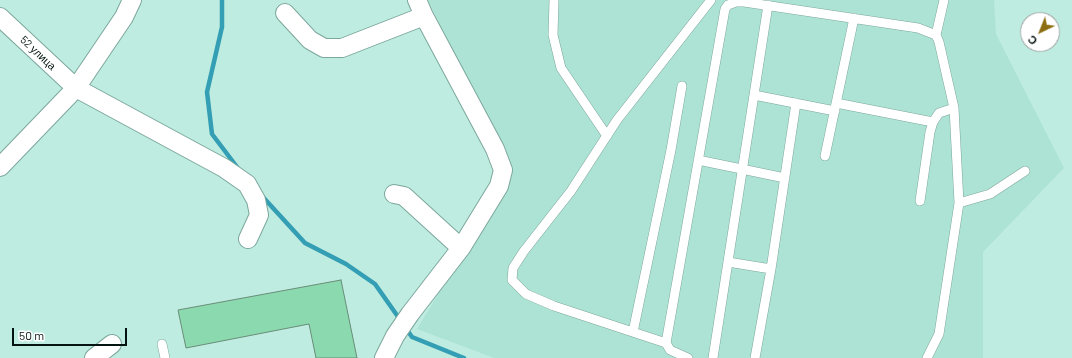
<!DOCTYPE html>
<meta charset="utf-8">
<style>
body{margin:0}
#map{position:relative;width:1072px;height:358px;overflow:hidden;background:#bfece1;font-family:Barlow,sans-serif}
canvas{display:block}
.north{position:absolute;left:1020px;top:12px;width:40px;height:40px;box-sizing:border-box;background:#fff;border:1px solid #9ba19f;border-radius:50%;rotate:223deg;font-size:11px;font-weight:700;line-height:16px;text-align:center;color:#041410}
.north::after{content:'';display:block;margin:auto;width:14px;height:18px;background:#8d6d11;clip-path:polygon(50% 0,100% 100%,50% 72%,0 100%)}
.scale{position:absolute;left:12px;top:328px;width:115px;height:18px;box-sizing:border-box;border:2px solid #041410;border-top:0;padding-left:5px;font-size:12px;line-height:14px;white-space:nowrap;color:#041410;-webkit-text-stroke:3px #fff;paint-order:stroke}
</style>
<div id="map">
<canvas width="1072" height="358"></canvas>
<div class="north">С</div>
<div class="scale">50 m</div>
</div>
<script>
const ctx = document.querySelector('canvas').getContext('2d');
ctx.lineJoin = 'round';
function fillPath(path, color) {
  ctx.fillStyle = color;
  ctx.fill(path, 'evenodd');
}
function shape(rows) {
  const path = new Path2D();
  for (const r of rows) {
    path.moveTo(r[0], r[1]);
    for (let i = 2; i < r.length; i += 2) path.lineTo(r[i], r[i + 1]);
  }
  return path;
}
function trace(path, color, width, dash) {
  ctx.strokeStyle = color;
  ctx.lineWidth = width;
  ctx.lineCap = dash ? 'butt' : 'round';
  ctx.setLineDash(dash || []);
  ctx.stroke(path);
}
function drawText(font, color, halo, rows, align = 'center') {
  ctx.font = font + ' Barlow,sans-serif';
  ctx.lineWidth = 3;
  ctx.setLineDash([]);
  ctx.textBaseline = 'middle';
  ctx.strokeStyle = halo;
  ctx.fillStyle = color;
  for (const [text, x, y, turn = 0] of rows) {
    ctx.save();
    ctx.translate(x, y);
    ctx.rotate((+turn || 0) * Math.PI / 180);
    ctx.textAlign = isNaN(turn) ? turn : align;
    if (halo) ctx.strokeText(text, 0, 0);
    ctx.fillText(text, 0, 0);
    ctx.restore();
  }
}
const built = shape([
 [428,0,994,0,996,34,1064,168,983,252,983,358,494,358,417,329,511,173]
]);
const stream = shape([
 [222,0,222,27,207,92,212,134,240,171],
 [262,196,305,243,346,264,375,284,401,321],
 [405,327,412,337,464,358]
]);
const building = shape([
 [341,280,357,358,316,358,309,324,186,348,178,310,341,280]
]);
const lane = shape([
 [554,0,553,35,561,68,607,136],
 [936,35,944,0],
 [754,95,835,111],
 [836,103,933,122],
 [825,156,854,18],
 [698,160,785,178],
 [920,201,930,132,933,122,939,113,954,108],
 [959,203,990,194,1025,171],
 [728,262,771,269],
 [633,332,671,150,682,86],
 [666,343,554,306,526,294,512,280,513,268,524,251,571,191,617,120,711,0],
 [162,344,165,358],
 [688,358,670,350,666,343,725,9,728,5,736,2,744,2,918,28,936,35,939,42,954,108,959,203,939,334,927,358],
 [713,358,768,5],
 [755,358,771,269,796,103]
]);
const street = shape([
 [285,13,310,40,324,48,342,48,424,16],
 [0,17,76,88,224,168,247,184,256,200,259,215,248,239],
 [0,167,76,88,124,17,132,0],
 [394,194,404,196,461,248],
 [94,358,112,344],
 [384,358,395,336,410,314,461,248,499,186,503,170,495,149,424,16,417,0]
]);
const streetNames = [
 ["52 улица",38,53,43]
];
fillPath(built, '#ade3d5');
trace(stream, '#339eb4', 4.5);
fillPath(building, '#8bdaaf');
trace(building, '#698c78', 1);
trace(lane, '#7ca79c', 10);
trace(street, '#7ca79c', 20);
trace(lane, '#fff', 9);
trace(street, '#fff', 18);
drawText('11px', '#041410', '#fff', streetNames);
</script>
